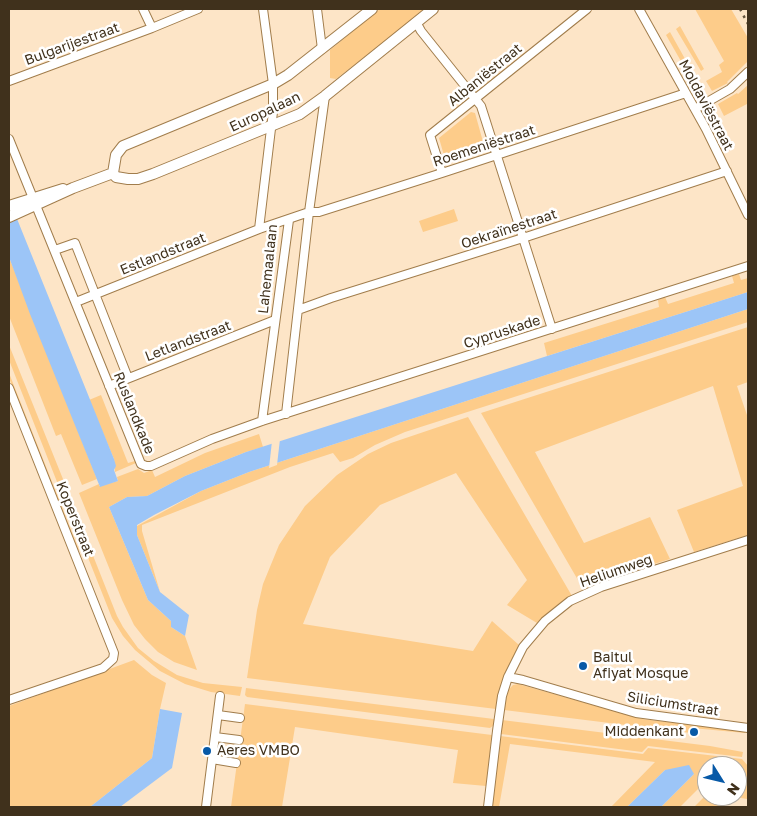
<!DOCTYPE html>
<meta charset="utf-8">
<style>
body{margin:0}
#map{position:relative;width:757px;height:816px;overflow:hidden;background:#fde5c7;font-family:"Golos Text",sans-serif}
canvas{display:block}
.frame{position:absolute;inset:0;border:10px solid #40311c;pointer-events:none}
.north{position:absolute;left:697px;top:756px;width:50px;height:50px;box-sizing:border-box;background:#fff;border:1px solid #b3ada4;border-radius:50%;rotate:126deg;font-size:14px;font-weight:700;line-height:20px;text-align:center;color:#40311c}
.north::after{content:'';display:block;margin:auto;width:18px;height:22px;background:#0759a7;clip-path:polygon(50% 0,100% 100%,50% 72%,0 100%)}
</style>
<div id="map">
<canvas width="757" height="816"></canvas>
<div class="frame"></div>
<div class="north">N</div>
</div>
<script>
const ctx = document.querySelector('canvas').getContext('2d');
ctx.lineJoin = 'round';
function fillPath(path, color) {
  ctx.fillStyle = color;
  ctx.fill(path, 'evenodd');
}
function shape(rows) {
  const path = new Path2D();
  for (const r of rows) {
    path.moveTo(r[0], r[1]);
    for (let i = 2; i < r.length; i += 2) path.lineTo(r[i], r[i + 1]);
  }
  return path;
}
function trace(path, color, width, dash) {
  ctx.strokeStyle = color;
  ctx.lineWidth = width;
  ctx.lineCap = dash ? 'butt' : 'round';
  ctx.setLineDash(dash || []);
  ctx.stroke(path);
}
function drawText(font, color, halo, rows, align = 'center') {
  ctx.font = font + ' "Golos Text",sans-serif';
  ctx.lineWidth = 5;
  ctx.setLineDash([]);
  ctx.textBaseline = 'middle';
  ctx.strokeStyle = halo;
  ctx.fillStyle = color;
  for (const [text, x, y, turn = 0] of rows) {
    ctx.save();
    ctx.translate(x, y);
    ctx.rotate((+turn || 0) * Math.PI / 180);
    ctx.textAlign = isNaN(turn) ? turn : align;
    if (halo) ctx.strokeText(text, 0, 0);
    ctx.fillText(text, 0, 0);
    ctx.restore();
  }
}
const green = shape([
 [380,9,427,9,336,79,330,78,330,50],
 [695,9,731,9,748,38,748,61,727,82,728,83,712,91,706,81,722,72,719,65,724,61],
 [680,26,704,69,701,71,676,29],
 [670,32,694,75,690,77,666,35],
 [748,85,748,106,747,104,724,116,718,104,737,93,738,94],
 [471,112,475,113,485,149,447,160,445,159,439,138],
 [454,209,458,221,423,232,419,221],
 [9,257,97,479,82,485,61,434,56,436,9,316],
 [739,274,741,280,748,278,748,292,547,356,544,343,659,307,658,300,665,297,668,304,734,283,732,276],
 [748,309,748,322,405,432,375,445,353,458,340,462,333,453,290,467,142,525,142,531,160,592,137,535,137,526,201,491,249,472],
 [748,327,748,382,737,386,748,418,748,535,694,552,677,510,743,486,713,386,535,452,584,543,650,517,670,559,582,587,481,413],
 [9,345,67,489,61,492,9,360],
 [9,373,79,550,77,550,9,378],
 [101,395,128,463,135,461,136,463,115,472,114,459,89,400],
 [468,417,572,596,553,609,537,623,507,605,527,580,456,473,380,505,330,557,303,624,473,651,492,621,519,645,505,673,496,709,247,678,257,610,263,584,279,545,305,506,337,475,368,454,391,443],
 [259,434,263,447,246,452,185,476,147,496,127,497,109,507,148,600,171,621,171,627,185,636,197,670,174,662,158,652,145,639,134,625,122,600,79,493,99,484,99,486,118,481,117,477,138,469,144,473,152,470,155,477,205,453],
 [90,548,117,616,123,627,138,648,154,661,177,675,203,683,242,687,240,696,211,692,185,684,160,671,135,650,123,636,112,618,85,550],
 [134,660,152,675,166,683,160,709,152,758,90,807,9,807,9,706],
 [518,684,642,719,745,731,745,733,692,728,691,733,504,710,508,690,513,685],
 [246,688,494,719,494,725,490,728,247,697,245,695],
 [245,704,492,735,486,786,453,783,458,750,295,727,282,807,231,807],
 [502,720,710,746,743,752,742,757,648,746,642,752,501,734],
 [500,736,643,754,648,748,742,759,748,766,748,807,747,799,735,797,723,807,694,807,707,794,707,796,737,796,737,766,707,766,707,780,680,807,661,807,694,774,665,770,627,807,611,807,655,762,510,744,499,807,491,807]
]);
const water = shape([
 [9,199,114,459,116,466,114,470,118,481,100,487,30,314,9,257],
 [748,292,748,309,249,472,201,491,154,515,137,525,137,535,160,592,189,615,185,636,171,627,171,621,148,600,109,507,127,497,147,496,185,476,246,452],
 [160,709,182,713,172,768,120,807,90,807,152,758],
 [689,765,694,774,661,807,627,807,665,770]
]);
const pier = shape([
 [280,439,277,465,269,468,272,441]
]);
const street = shape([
 [143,9,152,28],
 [317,9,322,49],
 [639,9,706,129,748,215],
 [416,22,421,31,481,106,552,329],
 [9,81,152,28,198,9],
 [695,109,730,89,748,72],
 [9,139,141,464,146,466,151,466,212,439,262,421,748,266],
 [442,173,430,135,587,9],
 [259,229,273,112,273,84,263,9],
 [55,250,75,243,128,378],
 [76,302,259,229,309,212,319,212,442,173,686,93],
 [298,310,331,298,523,238,727,171],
 [109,386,275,320],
 [9,388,114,653,113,659,103,668,9,700],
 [286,414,309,212,325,96],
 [262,421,289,220],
 [508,677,523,680,636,713,748,728],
 [218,715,240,718],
 [215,737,239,740],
 [212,759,236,763],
 [206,807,220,696],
 [488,807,497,731,502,696,508,677,523,647,545,621,570,601,601,587,748,540]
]);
const secondary = shape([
 [113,173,116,177,128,179,138,179,153,174,300,114,325,96,433,9],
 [113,173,116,155,123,146,273,84,288,75,372,9],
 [9,206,63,189],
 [9,217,73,188,113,173]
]);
const rail = shape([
 [740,9,748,24]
]);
const markers = [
 [583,666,5,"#0759a7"],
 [694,732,5,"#0759a7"],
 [207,751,5,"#0759a7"]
];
const streetNames = [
 ["Bulgarijestraat",72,44,-20],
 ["Albaniëstraat",485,75,-39],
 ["Moldaviëstraat",706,105,62],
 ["Europalaan",265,112,-25],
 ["Roemeniëstraat",484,146,-18],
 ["Oekraïnestraat",509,229,-18],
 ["Estlandstraat",163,254,-22],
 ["Lahemaalaan",268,269,-84],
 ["Cypruskade",502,332,-18],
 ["Letlandstraat",188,341,-21],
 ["Ruslandkade",134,413,68],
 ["Koperstraat",75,519,68],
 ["Heliumweg",616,571,-19],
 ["Siliciumstraat",673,704,9]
];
const poiNames = [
 ["Baitul",593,658],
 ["Afiyat Mosque",593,674],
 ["Middenkant",684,732,"right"],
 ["Aeres VMBO",217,751]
];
fillPath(green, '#fdcc8a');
fillPath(water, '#9cc5f7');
fillPath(pier, '#fde5c7');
trace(street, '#a17d4c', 10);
trace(secondary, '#a17d4c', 12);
trace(street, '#fff', 8);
trace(secondary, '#fff', 10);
trace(rail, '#63533c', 2.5, [2.5, 5]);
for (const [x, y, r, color] of markers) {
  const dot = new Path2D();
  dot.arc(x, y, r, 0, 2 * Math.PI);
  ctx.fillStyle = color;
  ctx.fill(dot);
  trace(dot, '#fff', 2);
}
drawText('14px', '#40311c', '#fff', streetNames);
drawText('14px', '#40311c', '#fff', poiNames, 'left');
</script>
